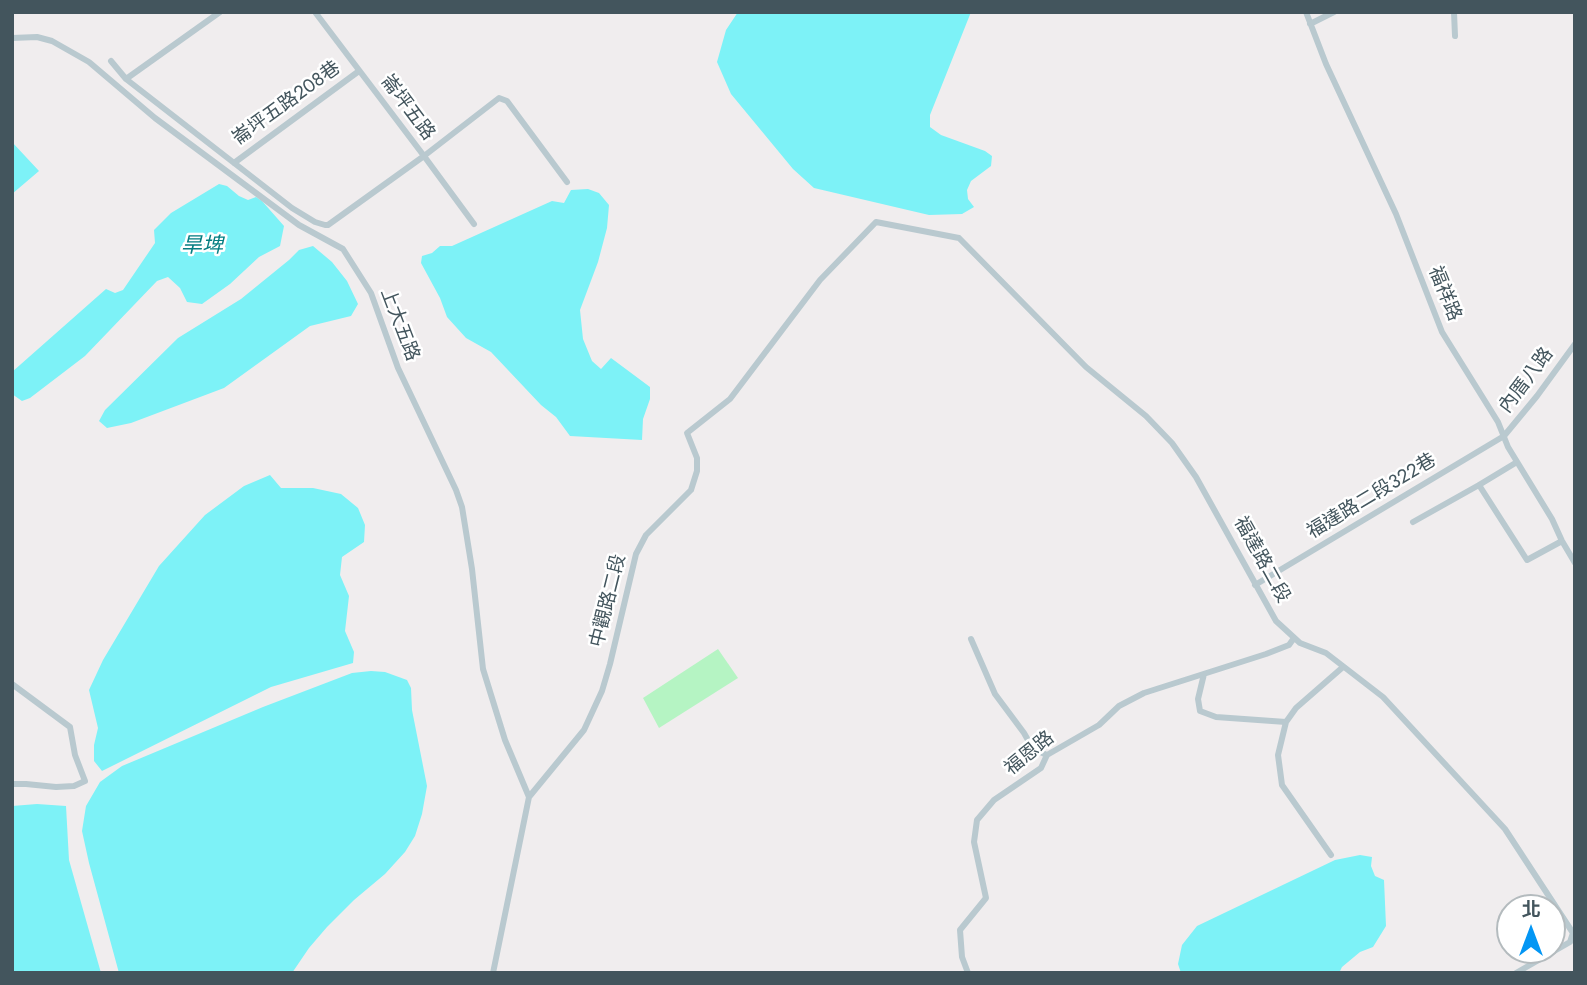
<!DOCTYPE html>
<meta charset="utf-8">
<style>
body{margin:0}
#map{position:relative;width:1587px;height:985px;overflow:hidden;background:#f0edee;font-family:Jost,"Noto Sans TC",sans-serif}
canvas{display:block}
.frame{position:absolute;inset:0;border:14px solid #43555d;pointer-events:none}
.north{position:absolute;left:1496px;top:894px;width:70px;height:70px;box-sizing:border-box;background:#fff;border:2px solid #b4bbbe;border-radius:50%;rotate:0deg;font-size:19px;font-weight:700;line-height:28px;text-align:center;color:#43555d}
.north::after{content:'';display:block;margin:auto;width:24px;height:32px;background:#0396f4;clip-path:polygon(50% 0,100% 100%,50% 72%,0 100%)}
</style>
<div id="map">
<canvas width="1587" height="985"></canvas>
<div class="frame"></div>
<div class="north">北</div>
</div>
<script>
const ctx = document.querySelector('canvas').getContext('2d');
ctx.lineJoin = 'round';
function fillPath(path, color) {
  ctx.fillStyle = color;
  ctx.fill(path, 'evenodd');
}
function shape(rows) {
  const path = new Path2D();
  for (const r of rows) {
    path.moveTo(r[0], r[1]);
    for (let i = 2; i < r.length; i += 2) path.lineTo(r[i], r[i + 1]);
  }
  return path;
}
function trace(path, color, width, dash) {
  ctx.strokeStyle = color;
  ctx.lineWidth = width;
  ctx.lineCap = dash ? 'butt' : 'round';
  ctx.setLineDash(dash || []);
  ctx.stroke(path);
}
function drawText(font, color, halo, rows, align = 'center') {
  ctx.font = font + ' Jost,"Noto Sans TC",sans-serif';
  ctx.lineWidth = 5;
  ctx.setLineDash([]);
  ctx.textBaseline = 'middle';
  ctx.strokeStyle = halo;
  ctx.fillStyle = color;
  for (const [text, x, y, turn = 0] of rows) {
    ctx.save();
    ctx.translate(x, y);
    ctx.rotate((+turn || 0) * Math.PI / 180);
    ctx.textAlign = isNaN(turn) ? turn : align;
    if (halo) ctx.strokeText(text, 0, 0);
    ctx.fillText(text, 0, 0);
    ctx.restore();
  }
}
const green = shape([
 [718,649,738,678,659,728,643,698]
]);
const water = shape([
 [738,12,971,12,930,115,930,127,941,135,985,151,992,156,991,166,971,181,967,190,968,199,974,207,962,214,929,215,814,188,793,169,731,94,717,62,726,30],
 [12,142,39,171,12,194],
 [219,184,227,186,239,196,248,200,256,197,262,201,284,226,280,246,259,257,230,284,202,304,187,302,180,288,168,277,157,281,85,356,30,398,22,401,12,394,12,372,106,289,115,293,123,290,155,243,154,230,171,213],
 [588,189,599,193,609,205,607,228,598,262,580,310,583,339,592,361,601,369,611,358,650,387,650,399,643,419,642,440,570,436,556,417,541,405,491,352,466,338,447,317,440,298,421,263,422,256,432,253,440,246,452,246,552,201,564,203,571,190],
 [313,246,332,262,347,281,358,304,351,316,310,326,224,388,131,423,107,428,99,421,105,410,178,338,241,299,289,260,299,250],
 [270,475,281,488,313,488,341,494,358,508,365,525,364,542,342,557,340,575,349,596,345,631,354,652,353,663,271,687,102,771,94,761,94,745,98,728,89,690,103,660,159,566,205,515,244,486],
 [371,671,385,672,407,680,411,688,412,710,427,786,422,814,415,836,405,852,385,874,354,900,327,927,309,948,292,973,119,973,89,863,82,831,86,806,100,782,122,766,263,707,352,673],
 [37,804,66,806,69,860,101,973,12,973,12,806],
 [1360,855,1372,857,1371,866,1375,876,1384,880,1386,926,1373,947,1360,952,1342,967,1339,973,1181,973,1178,964,1182,945,1197,926,1335,860]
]);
const minor = shape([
 [315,12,424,156,474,224],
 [1306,12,1326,64,1396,214,1442,332,1498,422,1508,447,1552,519,1562,541,1575,563],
 [1454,12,1455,36],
 [1310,24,1334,12],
 [12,38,37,37,52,41,89,62,155,118,299,225,343,249,371,293,398,368,456,490,462,507,472,569,483,669,505,740,529,797],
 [111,61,126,79,292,208,315,222,325,225,328,225,424,156,499,98,507,101,567,182],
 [126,79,220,12],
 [234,163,359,71],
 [1479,485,1527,560,1562,541],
 [1413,522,1479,485,1517,462],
 [1255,585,1504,436,1537,396,1575,344],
 [971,639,995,694,1024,733,1033,749,1047,755],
 [1204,674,1198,699,1200,711,1216,717,1286,722],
 [12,684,70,727,75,755,85,781,74,786,56,787,26,784,12,784],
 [1331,855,1282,785,1278,755,1286,722,1296,708,1343,667],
 [493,973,529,797,584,730,602,691,610,664,636,554,646,535,691,490,697,471,697,458,687,433,730,399,820,280,876,222,959,238,1086,367,1146,416,1172,443,1196,477,1276,621,1300,643,1326,653,1383,697,1505,829,1573,933,1570,942,1516,973],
 [968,973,962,957,960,930,986,898,974,842,977,820,994,800,1041,768,1047,755,1099,725,1119,706,1144,693,1266,654,1289,645,1294,638]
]);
const streetNames = [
 ["崙坪五路208巷",287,104,-36],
 ["崙坪五路",407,108,53],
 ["福祥路",1444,294,68],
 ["上大五路",399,325,69],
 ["內厝八路",1527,381,-53],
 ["福達路二段322巷",1372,497,-31],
 ["福達路二段",1261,560,61],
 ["中觀路二段",609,601,-76],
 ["福恩路",1030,754,-39]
];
const waterNames = [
 ["旱埤",202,247]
];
fillPath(green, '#b5f4c3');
fillPath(water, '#7df2f7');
trace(minor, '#b9c9cf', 6);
drawText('19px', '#43555d', '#fff', streetNames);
drawText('italic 21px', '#057e82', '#fff', waterNames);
</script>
